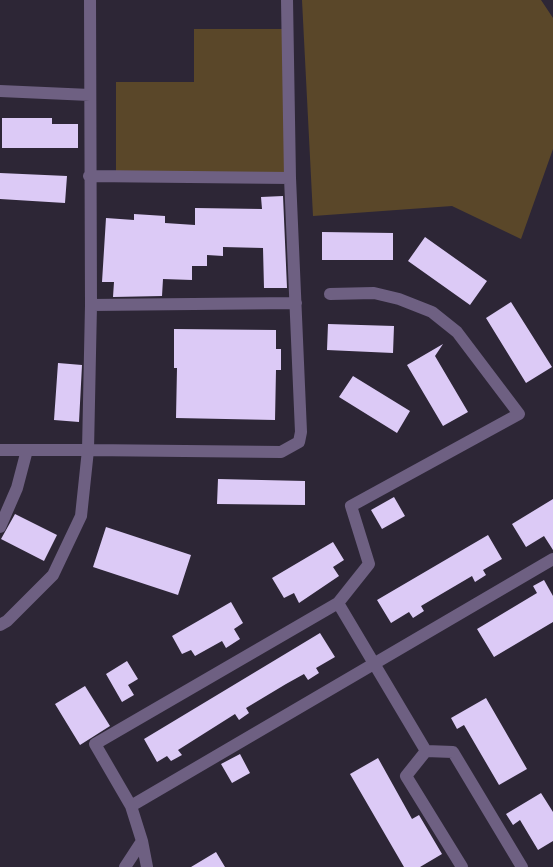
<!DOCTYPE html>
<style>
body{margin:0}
canvas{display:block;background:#2d2636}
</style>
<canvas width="553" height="867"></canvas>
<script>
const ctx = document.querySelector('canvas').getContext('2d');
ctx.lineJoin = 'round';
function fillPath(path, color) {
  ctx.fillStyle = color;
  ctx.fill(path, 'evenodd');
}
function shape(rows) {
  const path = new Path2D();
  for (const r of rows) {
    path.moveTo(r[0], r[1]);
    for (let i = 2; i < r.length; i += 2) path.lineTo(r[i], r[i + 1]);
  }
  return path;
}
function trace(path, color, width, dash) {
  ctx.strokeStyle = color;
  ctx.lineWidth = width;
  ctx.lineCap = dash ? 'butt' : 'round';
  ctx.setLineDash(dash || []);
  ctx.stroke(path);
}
const green = shape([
 [302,0,541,0,553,18,553,149,521,239,452,206,313,216],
 [194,29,287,29,287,173,116,173,116,82,194,82]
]);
const building = shape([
 [2,118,52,118,52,124,78,124,78,148,2,148],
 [0,173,67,176,65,203,0,199],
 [283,196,287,288,264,288,263,248,223,247,223,256,207,255,207,266,192,266,192,280,163,279,162,296,113,297,114,282,102,282,106,218,134,220,134,214,165,216,165,223,195,225,195,208,262,209,261,197],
 [322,232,393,233,393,260,322,260],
 [425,237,487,281,470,305,408,261],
 [511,302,552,367,526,383,486,318],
 [328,324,394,326,393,353,327,350],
 [174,329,276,330,276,349,281,349,281,370,276,370,275,420,176,418,177,368,174,368],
 [443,344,435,356,468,412,443,426,407,365],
 [58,363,82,365,79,422,54,420],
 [353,376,410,411,397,433,339,397],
 [218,479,305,481,305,505,217,504],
 [394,497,405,516,382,529,371,510],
 [553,499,553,550,544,536,526,547,512,524],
 [15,514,57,535,44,561,1,539],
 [106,527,191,555,178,595,93,567],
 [488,535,502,559,483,570,486,575,475,582,472,576,421,606,424,611,413,618,409,612,391,623,377,600],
 [333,542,344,560,333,567,339,576,299,603,294,593,284,598,272,578],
 [544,580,553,596,553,622,494,657,477,629,537,593,533,586],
 [231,602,243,623,234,629,240,639,226,648,222,641,195,656,191,650,182,654,172,636],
 [320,633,335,657,316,668,319,673,308,680,304,674,286,684,246,708,249,713,239,720,235,714,178,750,182,755,171,761,167,756,157,762,144,739],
 [127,661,138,679,128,685,134,695,122,702,106,674],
 [85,686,110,726,80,745,55,704],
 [486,698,527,769,499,785,464,725,457,729,451,718],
 [240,754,250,773,232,783,221,764],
 [378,758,412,819,419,815,442,854,420,867,404,867,350,774],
 [541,793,553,812,553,841,538,850,520,820,513,825,506,814],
 [216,852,225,867,191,867]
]);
const street = shape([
 [90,0,91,305,88,450,281,452,299,442,301,432,290,178,287,0],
 [0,91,90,95],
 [89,176,290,178],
 [330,294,374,293,399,299,432,312,457,332,519,414,351,506,369,564,338,603],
 [91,305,296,303],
 [0,450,88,450,81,516,53,575,7,621,0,625],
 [0,527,17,488,27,450],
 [426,751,406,776,462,867],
 [131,806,553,559],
 [142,841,147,867],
 [125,867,142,841,131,806,95,744,338,603,426,751,453,752,522,867]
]);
fillPath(green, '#5a4729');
fillPath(building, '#dccaf6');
trace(street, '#6e6082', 12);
</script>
